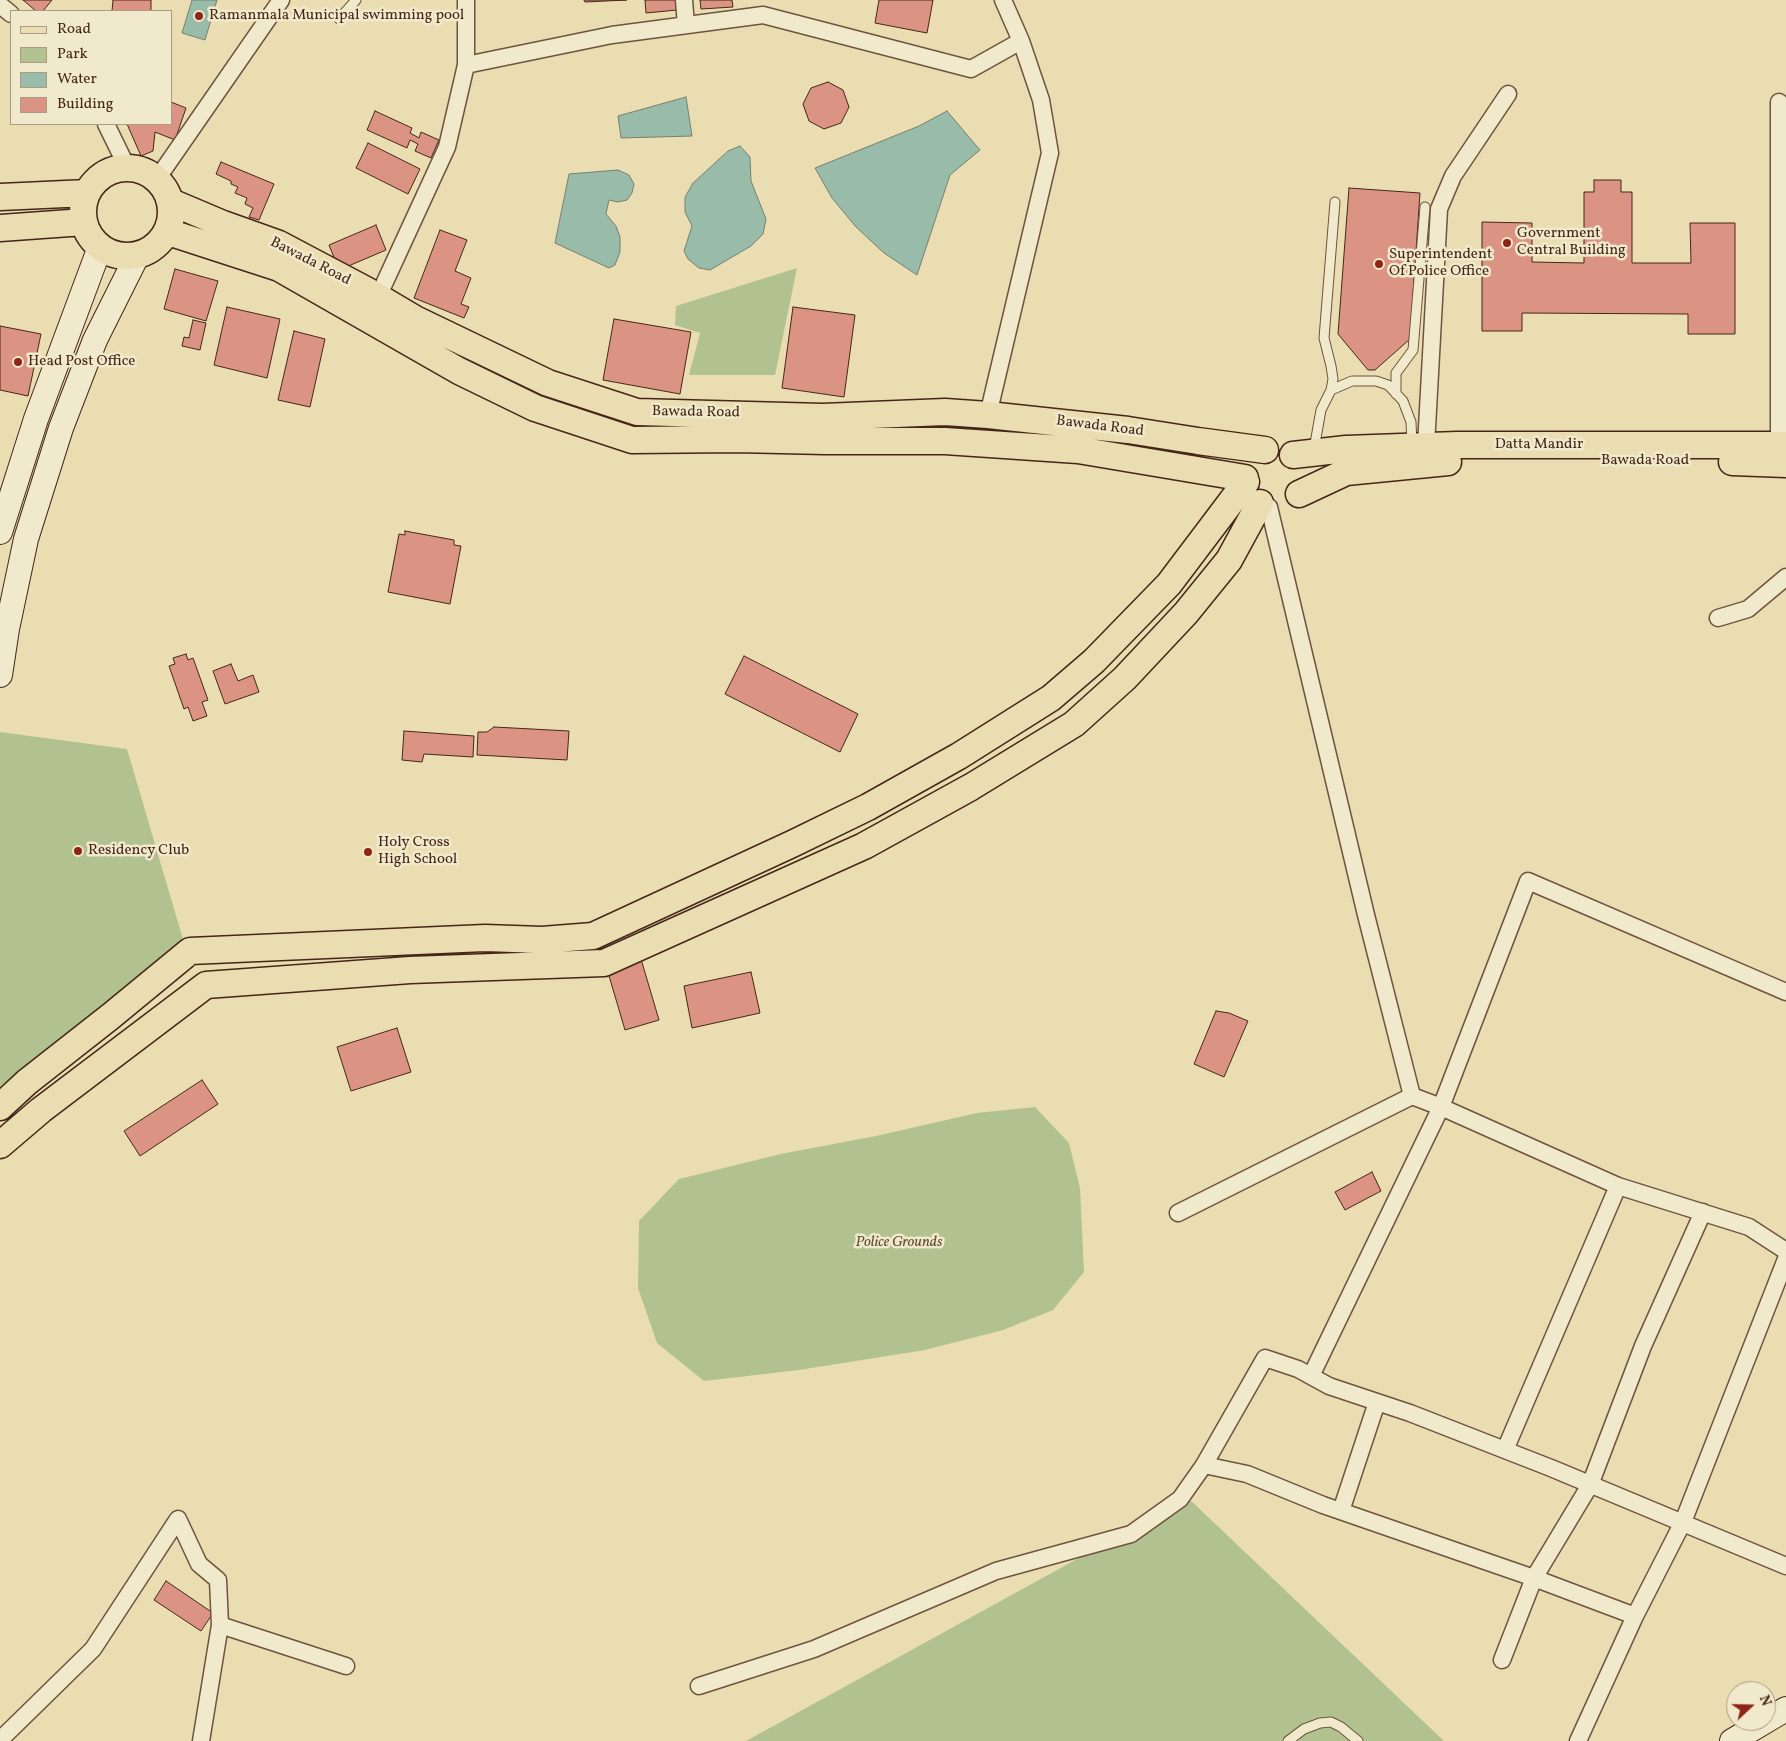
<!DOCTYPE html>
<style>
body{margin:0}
#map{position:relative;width:1786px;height:1741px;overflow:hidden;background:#eaddb1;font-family:Vollkorn,serif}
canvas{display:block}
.legend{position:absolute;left:10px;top:10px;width:162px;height:115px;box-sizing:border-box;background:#f1e9cc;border:1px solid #ac9b84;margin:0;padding:6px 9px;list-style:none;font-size:15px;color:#452719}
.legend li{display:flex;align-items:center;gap:10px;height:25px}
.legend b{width:25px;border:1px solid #ac9b84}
.north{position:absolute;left:1726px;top:1681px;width:50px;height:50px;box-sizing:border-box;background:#f1e9cc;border:1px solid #ac9b84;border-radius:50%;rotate:69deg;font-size:14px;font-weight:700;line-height:20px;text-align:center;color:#452719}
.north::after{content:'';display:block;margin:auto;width:18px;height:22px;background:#8f2418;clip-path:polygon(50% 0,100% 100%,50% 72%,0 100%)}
</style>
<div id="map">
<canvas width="1786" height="1741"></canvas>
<ul class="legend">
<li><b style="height:6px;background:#eaddb1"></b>Road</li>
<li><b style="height:14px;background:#b1c290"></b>Park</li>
<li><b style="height:14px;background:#98bca9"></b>Water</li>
<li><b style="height:14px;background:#db9483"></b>Building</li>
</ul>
<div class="north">N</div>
</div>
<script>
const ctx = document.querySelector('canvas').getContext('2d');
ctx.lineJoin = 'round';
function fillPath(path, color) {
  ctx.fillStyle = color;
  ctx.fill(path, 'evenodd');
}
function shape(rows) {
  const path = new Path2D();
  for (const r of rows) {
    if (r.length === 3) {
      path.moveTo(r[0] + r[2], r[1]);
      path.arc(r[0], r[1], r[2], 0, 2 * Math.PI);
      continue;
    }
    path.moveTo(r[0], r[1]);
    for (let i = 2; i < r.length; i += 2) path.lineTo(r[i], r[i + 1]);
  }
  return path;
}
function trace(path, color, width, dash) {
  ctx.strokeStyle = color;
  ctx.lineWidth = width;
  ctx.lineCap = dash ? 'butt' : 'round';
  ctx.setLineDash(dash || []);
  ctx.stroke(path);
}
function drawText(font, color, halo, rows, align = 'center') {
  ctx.font = font + ' Vollkorn,serif';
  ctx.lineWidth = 5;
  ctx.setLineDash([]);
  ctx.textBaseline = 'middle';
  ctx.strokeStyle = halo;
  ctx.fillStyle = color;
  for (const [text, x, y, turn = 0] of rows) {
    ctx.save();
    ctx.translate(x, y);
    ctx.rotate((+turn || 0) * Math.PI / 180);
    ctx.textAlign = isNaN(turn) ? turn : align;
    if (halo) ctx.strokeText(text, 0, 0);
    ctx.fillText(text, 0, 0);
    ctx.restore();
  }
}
const green = shape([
 [797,268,775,375,689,375,700,333,675,325,676,306],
 [0,732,127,749,187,953,0,1094],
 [1035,1107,1069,1143,1080,1188,1084,1272,1053,1310,1003,1330,925,1350,799,1370,704,1381,657,1343,638,1288,639,1221,679,1179,781,1154,876,1136,977,1113],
 [1188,1498,1444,1741,746,1741]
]);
const water = shape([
 [192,0,217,0,205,40,182,33,192,0],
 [686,97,692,136,621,138,618,116,686,97],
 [947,111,980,150,950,175,917,275,884,253,856,227,832,198,815,168,919,126,947,111],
 [740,146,750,157,751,181,766,219,763,234,751,246,710,270,699,268,688,259,684,251,692,226,685,212,685,197,693,183,728,151,740,146],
 [618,170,629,175,634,184,632,193,627,200,618,202,609,200,606,214,616,226,620,237,620,252,615,265,609,268,555,243,569,174,618,170]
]);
const building = shape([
 [23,0,52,0,43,11,36,11,23,0],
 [113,0,151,0,151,11,112,11,113,0],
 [584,0,627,0,585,2,584,0],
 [645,0,676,0,677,10,646,13,645,0],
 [700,0,732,0,733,7,701,9,700,0],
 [879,0,933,0,927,33,875,23,879,0],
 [828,82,843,90,849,107,841,123,824,129,809,121,803,104,811,88,828,82],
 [171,102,186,108,175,140,155,132,153,151,141,156,127,124,171,124,171,102],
 [375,111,412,128,410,133,419,138,421,132,439,140,431,158,415,151,418,144,410,140,407,148,367,130,375,111],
 [368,143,420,169,408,194,356,168,368,143],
 [221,162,274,184,259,220,249,217,253,208,245,204,247,198,235,193,238,187,231,184,231,181,216,174,221,162],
 [1594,180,1621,180,1621,192,1632,192,1632,263,1691,263,1690,223,1735,223,1735,334,1688,334,1688,314,1522,313,1522,331,1482,331,1482,222,1532,223,1532,262,1584,263,1584,192,1594,192,1594,180],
 [1349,188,1420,193,1410,339,1375,370,1368,370,1338,334,1349,188],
 [376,225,386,250,339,270,329,245,376,225],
 [440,230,467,240,455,271,471,278,461,304,469,307,464,318,414,298,440,230],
 [175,269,218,281,206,321,164,309,175,269],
 [227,307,280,319,267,378,214,365,227,307],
 [793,307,855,315,844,397,782,388,793,307],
 [614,319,691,332,680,394,603,380,614,319],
 [193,320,206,323,200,350,182,346,184,337,189,338,193,320],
 [0,326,41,334,28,396,0,390,0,326],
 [294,331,325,339,310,407,278,400,294,331],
 [405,531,454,540,454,545,461,546,450,604,388,592,399,534,405,535,405,531],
 [186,654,188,660,193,658,208,700,202,702,207,716,193,721,188,707,184,709,169,666,175,664,173,658,186,654],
 [744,656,858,714,840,752,725,694,744,656],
 [231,664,238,681,253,675,259,692,225,704,213,671,231,664],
 [494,727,569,731,567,760,477,755,478,732,487,732,494,727],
 [404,731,474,736,473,757,424,754,422,762,402,760,404,731],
 [641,959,659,1020,625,1030,607,969,641,959],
 [751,972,760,1013,692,1028,684,986,751,972],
 [1216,1011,1229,1013,1248,1021,1224,1077,1194,1064,1216,1011],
 [397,1028,411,1072,351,1091,337,1047,397,1028],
 [202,1080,218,1104,140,1156,124,1131,202,1080],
 [1372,1172,1381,1191,1345,1210,1335,1192,1372,1172],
 [166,1581,213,1613,201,1631,154,1600,166,1581]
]);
const lane = shape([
 [339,19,356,0],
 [1331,390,1352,381,1376,381,1388,385,1403,401,1411,422,1412,444],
 [1396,394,1396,373,1413,350,1425,207],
 [1314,449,1321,410,1331,390,1333,379,1331,366,1324,338,1335,202],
 [1288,1741,1304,1729,1320,1723,1331,1722,1341,1727,1358,1741]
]);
const street = shape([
 [684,0,686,25],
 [0,5,11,14],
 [466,65,612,35,763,15,971,69,1021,41],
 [1779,102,1779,445],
 [106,124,127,167],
 [157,179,281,0],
 [378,297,447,147,466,65,466,0],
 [988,415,1050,153,1041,100,1021,41,1003,0],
 [1426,446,1439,209,1453,176,1508,94],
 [1269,507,1366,915,1412,1096],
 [1718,618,1748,609,1786,577],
 [1178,1213,1412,1096,1441,1107,1618,1186,1749,1227,1786,1251],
 [1311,1376,1441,1107,1528,881,1786,992],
 [1505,1450,1618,1186],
 [1204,1465,1247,1474,1323,1505,1534,1578,1635,1616],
 [1341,1511,1377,1402],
 [220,1625,346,1666],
 [1502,1660,1534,1578,1590,1485,1643,1346,1703,1212],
 [699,1686,814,1649,996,1571,1131,1534,1180,1499,1204,1465,1265,1358,1298,1369,1329,1386,1410,1413,1551,1468,1786,1566],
 [0,1740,93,1649,178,1519,199,1564,218,1580,220,1625,201,1741],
 [1578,1741,1635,1616,1683,1522,1786,1259]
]);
const secondary = shape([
 [0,532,36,419,100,247],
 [0,675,7,629,26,539,61,428,95,340,137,256],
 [1732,1741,1786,1709]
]);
const primary = shape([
 [127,212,44],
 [0,197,87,193],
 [171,202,223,224,279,244,366,290,415,319,548,383,637,412,823,417,945,412,988,415,1128,430,1198,441,1265,450],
 [0,228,84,222],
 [168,232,279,268,459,371,535,408,632,440,737,439,825,441,945,441,1078,450,1245,478],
 [1293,455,1346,449,1457,445,1786,445],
 [1732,462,1786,464],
 [1299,494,1346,472,1448,462],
 [0,1107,27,1082,111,1016,190,951,485,938,542,940,593,936,792,844,868,807,959,756,1051,698,1094,661,1169,584,1246,482],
 [0,1145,41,1110,206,985,410,970,604,963,864,846,971,787,1074,724,1125,678,1186,613,1229,560,1260,503]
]);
const markers = [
 [199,16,5,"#8f2418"],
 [1507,243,5,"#8f2418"],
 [1379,264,5,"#8f2418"],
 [18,362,5,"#8f2418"],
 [78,851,5,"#8f2418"],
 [368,852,5,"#8f2418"]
];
const poiNames = [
 ["Ramanmala Municipal swimming pool",209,16],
 ["Government",1517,234],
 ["Central Building",1517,251],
 ["Superintendent",1389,255],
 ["Of Police Office",1389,272],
 ["Head Post Office",28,362],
 ["Holy Cross",378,843],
 ["High School",378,860],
 ["Residency Club",88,851]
];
const streetNames = [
 ["Bawada Road",310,262,27],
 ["Bawada Road",696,413,1],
 ["Bawada Road",1100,427,7],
 ["Datta Mandir",1539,445],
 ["Bawada Road",1645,461]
];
const parkNames = [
 ["Police Grounds",899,1243]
];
fillPath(green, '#b1c290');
fillPath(water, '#98bca9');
trace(water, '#77806f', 1);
fillPath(building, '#db9483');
trace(building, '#452719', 1);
trace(lane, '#6e543f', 11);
trace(street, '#6e543f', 19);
trace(secondary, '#452719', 26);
trace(primary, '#452719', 29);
trace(lane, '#f1e9cc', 9);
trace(street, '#f1e9cc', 16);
trace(secondary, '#f1e9cc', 24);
trace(primary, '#eaddb1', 26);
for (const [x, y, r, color] of markers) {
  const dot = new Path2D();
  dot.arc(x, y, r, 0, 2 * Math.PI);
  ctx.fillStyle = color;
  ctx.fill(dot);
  trace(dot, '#f1e9cc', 2);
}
drawText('15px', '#452719', '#f1e9cc', poiNames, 'left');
drawText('15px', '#452719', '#f1e9cc', streetNames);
drawText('italic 15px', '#604e37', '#f1e9cc', parkNames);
</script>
